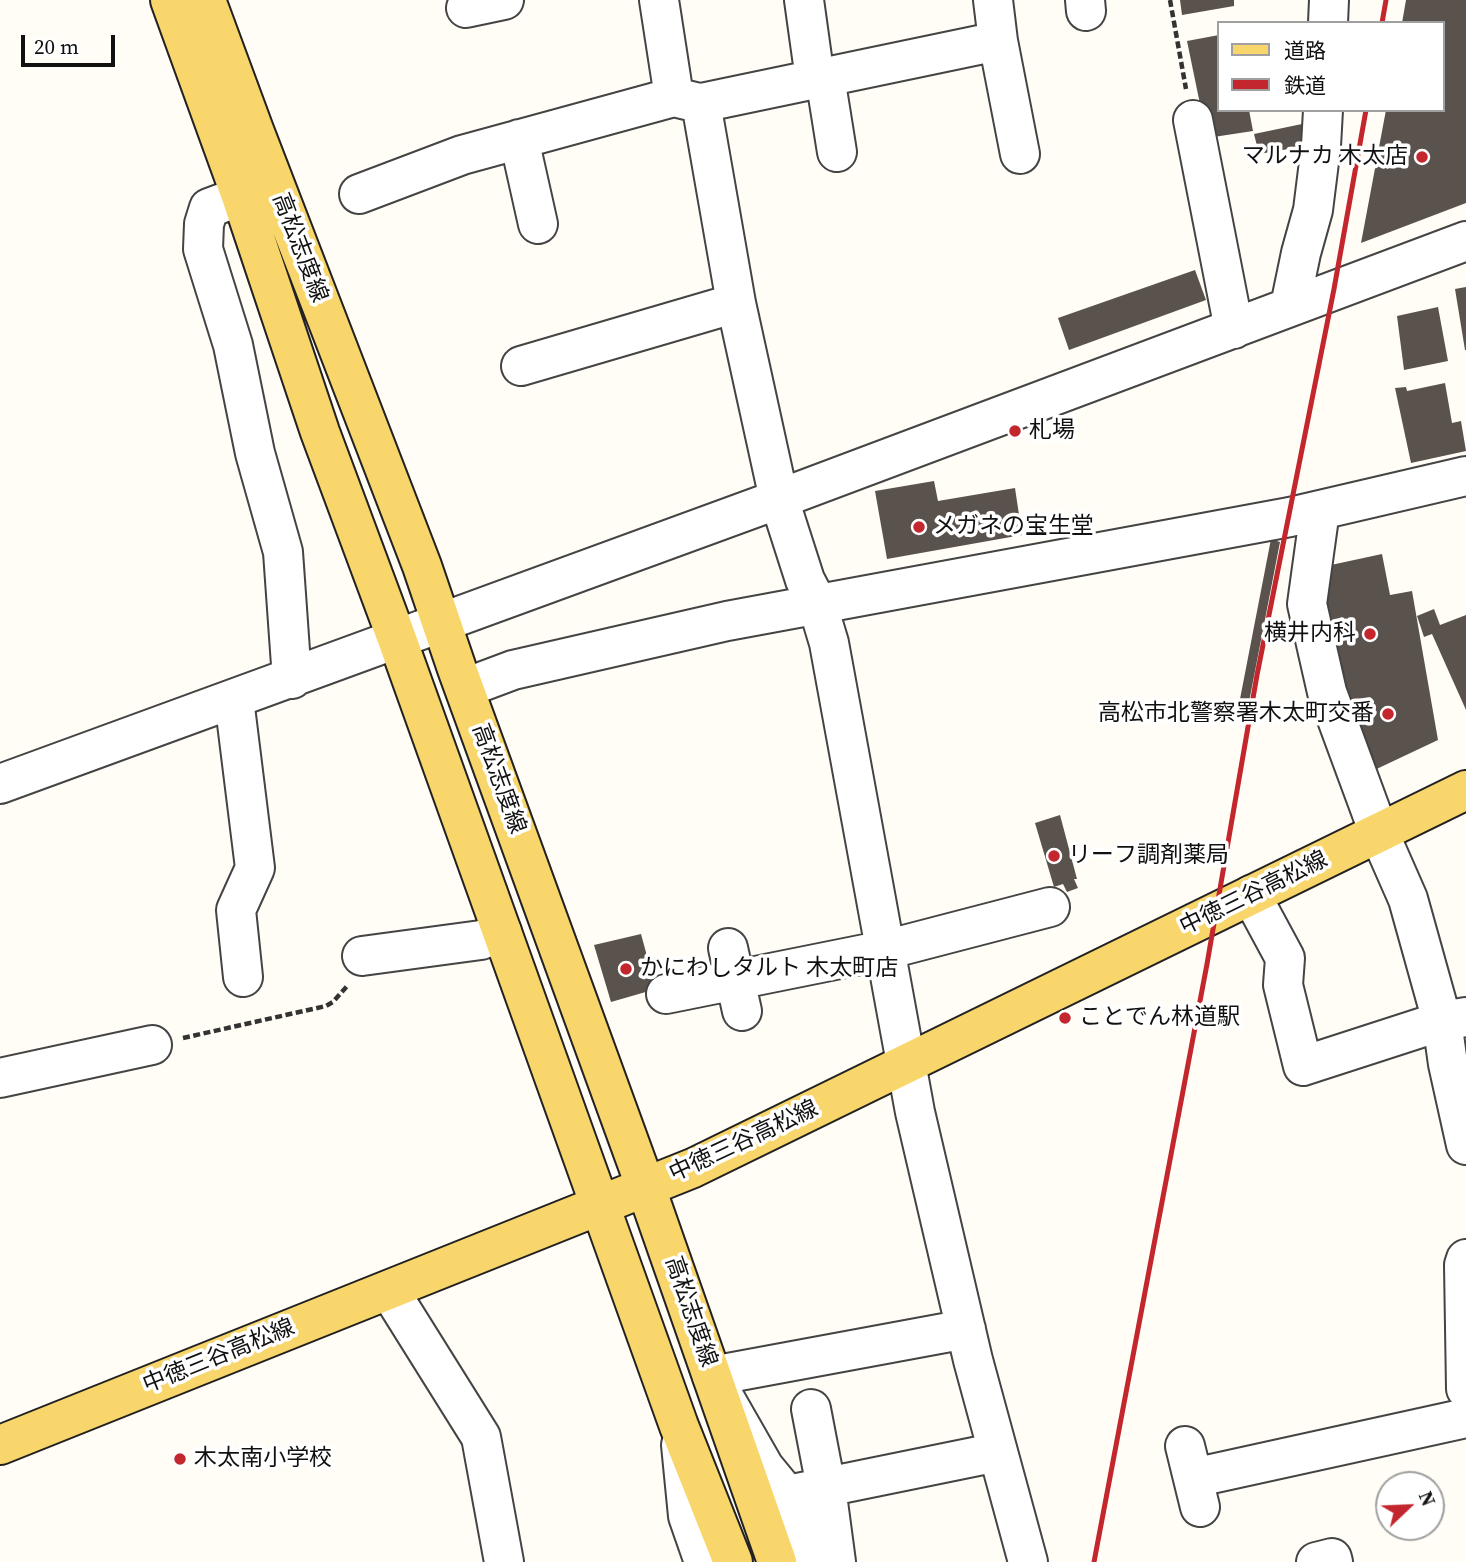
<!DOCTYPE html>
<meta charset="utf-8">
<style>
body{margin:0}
#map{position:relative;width:1466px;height:1562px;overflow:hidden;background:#fffdf5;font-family:"Source Serif 4","Noto Sans JP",serif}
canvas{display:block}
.legend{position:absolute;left:1217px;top:21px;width:228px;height:91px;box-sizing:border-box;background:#fff;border:2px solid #a0a0a0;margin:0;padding:9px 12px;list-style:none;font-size:21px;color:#111}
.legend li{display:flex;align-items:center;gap:14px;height:35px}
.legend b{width:35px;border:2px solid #a0a0a0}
.north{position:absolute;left:1375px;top:1471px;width:70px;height:70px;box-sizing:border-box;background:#fff;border:2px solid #a0a0a0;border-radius:50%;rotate:67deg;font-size:19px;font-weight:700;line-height:28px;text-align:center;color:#111}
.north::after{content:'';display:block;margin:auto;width:24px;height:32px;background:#c4262e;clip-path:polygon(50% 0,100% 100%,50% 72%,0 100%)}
.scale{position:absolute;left:21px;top:35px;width:94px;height:32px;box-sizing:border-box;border:4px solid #111;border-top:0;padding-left:9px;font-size:21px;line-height:24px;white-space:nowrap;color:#111;-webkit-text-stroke:5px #fff;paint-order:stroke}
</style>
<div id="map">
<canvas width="1466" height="1562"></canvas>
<ul class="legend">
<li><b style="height:9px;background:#f9d66b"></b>道路</li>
<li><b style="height:9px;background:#c4262e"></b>鉄道</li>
</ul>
<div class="north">N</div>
<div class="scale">20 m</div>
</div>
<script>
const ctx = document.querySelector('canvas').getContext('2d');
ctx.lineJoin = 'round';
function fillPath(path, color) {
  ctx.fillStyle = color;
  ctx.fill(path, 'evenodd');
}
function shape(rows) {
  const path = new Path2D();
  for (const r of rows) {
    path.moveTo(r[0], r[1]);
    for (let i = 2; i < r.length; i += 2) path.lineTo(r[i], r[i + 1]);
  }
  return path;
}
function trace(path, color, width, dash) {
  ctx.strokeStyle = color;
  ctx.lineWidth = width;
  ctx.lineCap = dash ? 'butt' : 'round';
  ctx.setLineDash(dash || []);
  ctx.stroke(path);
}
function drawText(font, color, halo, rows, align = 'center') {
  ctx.font = font + ' "Source Serif 4","Noto Sans JP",serif';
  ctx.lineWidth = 7;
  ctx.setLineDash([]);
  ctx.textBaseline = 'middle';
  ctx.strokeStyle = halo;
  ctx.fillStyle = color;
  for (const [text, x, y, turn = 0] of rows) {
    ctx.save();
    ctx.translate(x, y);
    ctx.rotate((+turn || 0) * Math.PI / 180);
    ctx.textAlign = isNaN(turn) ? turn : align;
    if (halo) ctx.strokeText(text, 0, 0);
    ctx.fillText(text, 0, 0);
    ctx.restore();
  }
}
const building = shape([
 [1180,0,1234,0,1234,6,1182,15],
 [1406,0,1466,0,1466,203,1361,243,1386,110,1443,110,1443,23,1402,23],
 [1219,35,1219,110,1249,110,1253,131,1207,138,1187,41],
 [1302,124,1306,146,1259,154,1254,134],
 [1195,270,1206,300,1069,350,1058,318],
 [1466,287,1466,350,1465,350,1455,289],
 [1438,307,1448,361,1404,370,1397,316],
 [1445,383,1452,423,1461,421,1466,451,1411,463,1395,388,1406,387,1407,391],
 [934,481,938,501,1015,488,1022,535,887,559,875,491],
 [1271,539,1280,542,1249,702,1240,699],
 [1382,554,1390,595,1412,591,1438,740,1366,774,1317,568],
 [1434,609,1440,625,1466,615,1466,710,1432,634,1424,637,1417,616],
 [1060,815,1077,879,1074,879,1078,888,1067,892,1063,884,1054,887,1035,823],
 [641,934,656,989,611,1002,594,945]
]);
const path = shape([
 [1170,0,1186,89],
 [183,1038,326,1006,333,1002,348,985]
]);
const minor = shape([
 [659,0,674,97,699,103],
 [804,0,815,79],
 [993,0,998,41,1020,154],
 [1085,0,1086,11],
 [466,8,504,0],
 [1328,23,1329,0],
 [998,41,701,103,736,303,779,499,805,580,817,603,829,643,915,1112,973,1360,1028,1562],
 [825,77,837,152],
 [1193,120,1234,329],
 [519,139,538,224],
 [359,194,462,155,674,97],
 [241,196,209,208,204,224,203,249,233,345,255,453,283,552,292,679],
 [1290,306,1301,253,1313,210,1321,146,1323,110],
 [521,366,736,303],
 [1320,510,1307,604,1327,692,1379,833,1408,899,1442,1021,1448,1064,1466,1145],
 [465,688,513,670,727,621,1290,517,1466,476],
 [234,699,255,868,236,910,243,977],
 [0,784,779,499,1466,241],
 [1251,895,1285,958,1283,985,1303,1066,1442,1021,1466,1017],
 [728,948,742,1011],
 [362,956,481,940,502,932],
 [666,994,885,950,1050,907],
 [0,1078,152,1045],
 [1466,1259,1464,1265,1466,1389],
 [389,1290,481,1437,504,1562],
 [811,1409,826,1487,836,1562],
 [681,1445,688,1516,704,1562],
 [1185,1446,1200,1507],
 [1193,1478,1466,1418],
 [787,1495,998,1452],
 [812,1562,787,1495,764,1467,712,1376,966,1329],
 [1316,1562,1332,1558,1333,1562]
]);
const major = shape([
 [170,0,241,196,320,432,397,639,679,1426,733,1562],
 [206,0,254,130,422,566,457,669,646,1188,777,1562],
 [0,1445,693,1168,1466,790]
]);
const rail = shape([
 [1382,23,1386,0],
 [1094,1562,1207,964,1257,675,1334,289,1366,110]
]);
const markers = [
 [1422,157,7,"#c4262e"],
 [1015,431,7,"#c4262e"],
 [919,527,7,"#c4262e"],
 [1370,634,7,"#c4262e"],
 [1388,714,7,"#c4262e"],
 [1054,856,7,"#c4262e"],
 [626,969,7,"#c4262e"],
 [1065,1018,7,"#c4262e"],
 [180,1459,7,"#c4262e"]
];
const poiNames = [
 ["マルナカ 木太店",1408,157,"right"],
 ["札場",1029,431],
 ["メガネの宝生堂",933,527],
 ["横井内科",1356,634,"right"],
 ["高松市北警察署木太町交番",1374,714,"right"],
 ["リーフ調剤薬局",1068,856],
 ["かにわしタルト 木太町店",640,969],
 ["ことでん林道駅",1079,1018],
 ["木太南小学校",194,1459]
];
const streetNames = [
 ["高松志度線",299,248,69],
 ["高松志度線",498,779,70],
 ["中徳三谷高松線",1254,894,-26],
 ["中徳三谷高松線",744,1142,-25],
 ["高松志度線",690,1312,71],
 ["中徳三谷高松線",219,1357,-22]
];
fillPath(building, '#5a524d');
trace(minor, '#444', 42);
trace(major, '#222', 42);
trace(path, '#333', 4.5, [7, 3.5]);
trace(minor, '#fff', 38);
trace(major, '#f9d66b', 38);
trace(rail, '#c4262e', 5);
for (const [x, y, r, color] of markers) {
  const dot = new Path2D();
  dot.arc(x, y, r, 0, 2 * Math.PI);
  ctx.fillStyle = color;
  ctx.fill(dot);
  trace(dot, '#fff', 2.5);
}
drawText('23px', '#111', '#fff', poiNames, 'left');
drawText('23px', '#111', '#fff', streetNames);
</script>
